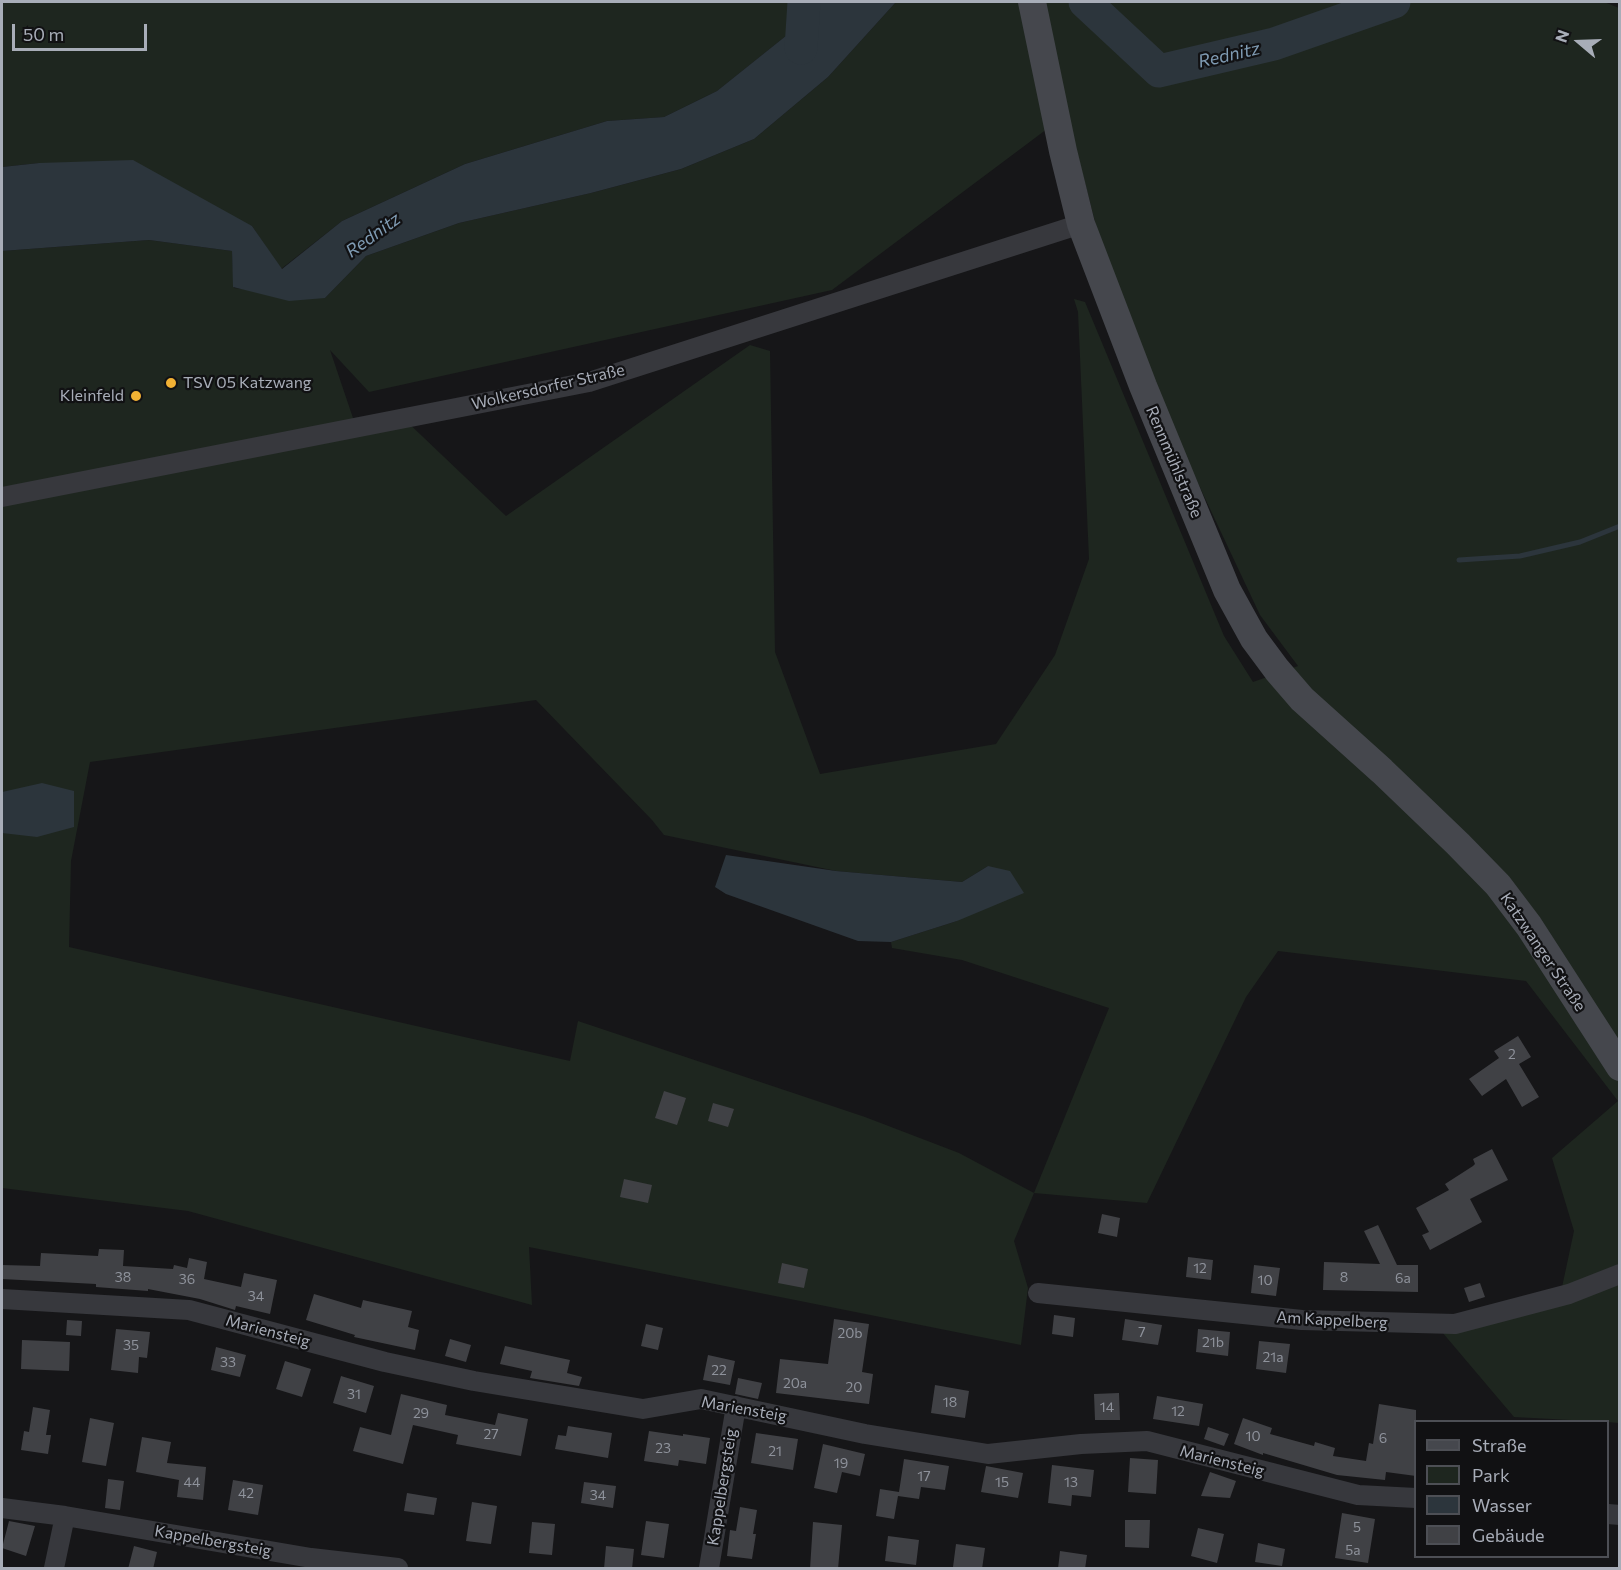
<!DOCTYPE html>
<meta charset="utf-8">
<style>
body{margin:0}
#map{position:relative;width:1621px;height:1570px;overflow:hidden;background:#161618;font-family:Commissioner,sans-serif}
canvas{display:block}
.frame{position:absolute;inset:0;border:3px solid #a8adb8;pointer-events:none}
.legend{position:absolute;left:1414px;top:1420px;width:195px;height:138px;box-sizing:border-box;background:#111113;border:2px solid #4d4f55;margin:0;padding:8px 10px;list-style:none;font-size:18px;color:#a8adb8}
.legend li{display:flex;align-items:center;gap:12px;height:30px}
.legend b{width:30px;border:2px solid #4d4f55}
.north{position:absolute;left:1549px;top:12px;width:60px;height:60px;-webkit-text-stroke:4px #111113;paint-order:stroke;rotate:289deg;font-size:16px;font-weight:700;line-height:24px;text-align:center;color:#a8adb8}
.north::after{content:'';display:block;margin:auto;width:21px;height:27px;background:#a8adb8;clip-path:polygon(50% 0,100% 100%,50% 72%,0 100%)}
.scale{position:absolute;left:12px;top:24px;width:135px;height:27px;box-sizing:border-box;border:3px solid #a8adb8;border-top:0;padding-left:8px;font-size:18px;line-height:21px;white-space:nowrap;color:#a8adb8;-webkit-text-stroke:4px #111113;paint-order:stroke}
</style>
<div id="map">
<canvas width="1621" height="1570"></canvas>
<div class="frame"></div>
<ul class="legend">
<li><b style="height:8px;background:#45474d"></b>Straße</li>
<li><b style="height:16px;background:#1e261f"></b>Park</li>
<li><b style="height:16px;background:#2c353c"></b>Wasser</li>
<li><b style="height:16px;background:#404145"></b>Gebäude</li>
</ul>
<div class="north">N</div>
<div class="scale">50 m</div>
</div>
<script>
const ctx = document.querySelector('canvas').getContext('2d');
ctx.lineJoin = 'round';
function fillPath(path, color) {
  ctx.fillStyle = color;
  ctx.fill(path, 'evenodd');
}
function shape(rows) {
  const path = new Path2D();
  for (const r of rows) {
    path.moveTo(r[0], r[1]);
    for (let i = 2; i < r.length; i += 2) path.lineTo(r[i], r[i + 1]);
  }
  return path;
}
function trace(path, color, width, dash) {
  ctx.strokeStyle = color;
  ctx.lineWidth = width;
  ctx.lineCap = dash ? 'butt' : 'round';
  ctx.setLineDash(dash || []);
  ctx.stroke(path);
}
function drawText(font, color, halo, rows, align = 'center') {
  ctx.font = font + ' Commissioner,sans-serif';
  ctx.lineWidth = 4.5;
  ctx.setLineDash([]);
  ctx.textBaseline = 'middle';
  ctx.strokeStyle = halo;
  ctx.fillStyle = color;
  for (const [text, x, y, turn = 0] of rows) {
    ctx.save();
    ctx.translate(x, y);
    ctx.rotate((+turn || 0) * Math.PI / 180);
    ctx.textAlign = isNaN(turn) ? turn : align;
    if (halo) ctx.strokeText(text, 0, 0);
    ctx.fillText(text, 0, 0);
    ctx.restore();
  }
}
const green = shape([
 [2,2,817,2,792,31,717,91,664,117,607,121,465,164,342,221,281,269,252,226,39,163,2,167],
 [896,2,1604,2,1619,8,1619,1423,1608,1422,1514,1417,1442,1332,1558,1306,1574,1231,1552,1158,1618,1101,1526,981,1278,951,1246,997,1147,1203,1034,1193,1014,1241,1028,1288,1021,1345,529,1247,532,1305,188,1211,2,1188,2,251,149,240,232,251,234,288,325,298,366,256,459,223,591,193,681,169,754,139,828,77],
 [1067,114,1113,291,1163,409,1260,615,1298,666,1253,682,1224,636,1085,302,1074,299,1078,312,1089,559,1055,655,996,744,820,774,775,652,770,351,750,345,506,516,401,416,353,418,330,350,369,392,832,290],
 [536,700,652,820,664,835,836,871,962,882,988,866,957,921,891,942,892,948,962,960,1109,1008,1034,1193,959,1153,865,1117,578,1021,570,1061,69,947,71,861,90,762]
]);
const water = shape([
 [817,2,896,2,828,77,754,139,681,169,591,193,459,223,366,256,325,298,289,301,233,287,232,251,149,240,2,251,2,167,39,163,133,160,252,226,282,269,342,221,465,164,607,121,664,117,717,91,792,31],
 [42,783,74,791,74,827,37,837,2,833,2,792],
 [726,855,836,871,962,882,988,866,1010,871,1024,893,957,921,891,942,858,941,726,894,715,887]
]);
const stream = shape([
 [1459,560,1520,556,1580,542,1620,526]
]);
const river = shape([
 [1085,2,1159,71,1274,44,1394,2],
 [801,48,804,2]
]);
const building = shape([
 [1518,1036,1531,1057,1519,1064,1539,1097,1522,1107,1506,1079,1482,1096,1469,1079,1499,1058,1494,1051],
 [664,1091,686,1098,677,1125,655,1118],
 [713,1103,734,1109,728,1127,708,1121],
 [1492,1149,1508,1180,1470,1199,1482,1222,1430,1250,1422,1235,1429,1232,1416,1208,1449,1190,1445,1184,1473,1166,1475,1164,1473,1159],
 [624,1179,652,1185,648,1203,620,1197],
 [1102,1214,1120,1218,1117,1237,1098,1233],
 [1378,1225,1397,1265,1418,1265,1418,1292,1323,1290,1324,1262,1380,1264,1364,1231],
 [99,1249,124,1250,123,1266,173,1269,174,1265,187,1268,189,1258,207,1262,204,1279,241,1287,244,1273,277,1280,270,1314,236,1306,235,1310,200,1299,148,1289,148,1291,96,1287,96,1284,2,1279,2,1265,40,1266,41,1253,98,1256],
 [1188,1257,1213,1260,1211,1280,1186,1277],
 [782,1263,808,1269,804,1288,778,1283],
 [1254,1265,1280,1268,1276,1296,1251,1293],
 [1480,1283,1485,1297,1469,1302,1464,1288],
 [314,1294,361,1308,363,1300,412,1311,408,1327,419,1330,415,1350,354,1337,355,1335,306,1320],
 [1054,1315,1075,1318,1073,1337,1052,1334],
 [834,1319,869,1324,862,1372,873,1374,869,1404,776,1393,780,1359,828,1364],
 [1125,1319,1162,1325,1158,1345,1122,1340],
 [67,1320,82,1321,81,1336,66,1335],
 [646,1324,663,1328,658,1350,641,1346],
 [116,1329,150,1332,147,1358,139,1357,138,1373,111,1370],
 [1198,1329,1230,1332,1228,1356,1196,1352],
 [450,1339,471,1345,466,1362,445,1356],
 [22,1340,70,1342,69,1371,21,1369],
 [1259,1341,1290,1344,1286,1373,1256,1369],
 [505,1346,570,1360,567,1373,582,1377,579,1386,530,1378,532,1371,500,1364],
 [216,1347,246,1355,240,1377,211,1370],
 [708,1355,735,1361,730,1385,703,1380],
 [285,1361,311,1369,302,1397,276,1389],
 [341,1376,374,1386,366,1413,333,1403],
 [738,1378,762,1383,758,1399,735,1394],
 [935,1385,969,1391,965,1418,931,1413],
 [1119,1393,1120,1420,1095,1420,1094,1394],
 [401,1394,447,1405,445,1415,495,1425,498,1413,528,1419,521,1456,456,1444,458,1435,413,1425,403,1464,353,1451,360,1427,391,1435],
 [1157,1396,1203,1404,1199,1426,1153,1419],
 [1379,1404,1416,1410,1416,1476,1386,1472,1385,1480,1337,1475,1263,1453,1263,1455,1234,1444,1243,1418,1272,1428,1270,1434,1314,1446,1315,1442,1335,1448,1333,1456,1366,1461,1369,1443,1373,1444],
 [33,1407,50,1410,46,1435,51,1435,48,1454,21,1450,24,1431,29,1432],
 [90,1418,114,1423,106,1466,82,1462],
 [568,1426,612,1433,608,1458,555,1449,558,1435,566,1436],
 [1208,1427,1229,1434,1224,1446,1204,1439],
 [649,1431,683,1436,683,1434,710,1438,706,1464,679,1460,678,1466,644,1461],
 [756,1433,798,1439,793,1470,751,1463],
 [142,1437,171,1442,167,1463,206,1467,203,1500,177,1497,179,1480,136,1472],
 [823,1444,865,1454,860,1476,842,1472,837,1493,814,1488],
 [1130,1458,1158,1460,1156,1494,1128,1492],
 [904,1459,949,1466,945,1490,921,1487,919,1499,898,1496,894,1519,876,1516,880,1489,899,1492],
 [1052,1465,1094,1470,1091,1497,1072,1495,1071,1506,1048,1503],
 [986,1466,1023,1473,1018,1498,981,1492],
 [1210,1472,1236,1481,1230,1498,1201,1496],
 [108,1479,124,1481,120,1510,105,1508],
 [233,1480,263,1485,258,1515,228,1510],
 [584,1482,616,1486,613,1508,581,1503],
 [407,1493,437,1498,434,1515,404,1511],
 [472,1502,497,1506,491,1544,466,1541],
 [740,1507,757,1510,753,1534,756,1534,752,1559,727,1556,730,1530,736,1531],
 [1342,1513,1375,1519,1368,1563,1335,1558],
 [1125,1520,1150,1520,1149,1548,1125,1547],
 [9,1521,35,1526,26,1556,2,1548],
 [646,1521,669,1524,664,1558,641,1555],
 [532,1522,555,1524,552,1555,529,1553],
 [813,1522,842,1525,838,1569,810,1569],
 [1198,1528,1224,1534,1217,1563,1191,1556],
 [888,1536,919,1540,916,1565,885,1561],
 [1258,1543,1285,1549,1282,1566,1255,1562],
 [956,1544,985,1548,982,1569,953,1567],
 [134,1546,157,1552,153,1569,128,1569],
 [606,1546,634,1549,632,1569,604,1569],
 [1060,1551,1087,1555,1085,1569,1058,1569]
]);
const street = shape([
 [2,497,589,382,1081,224],
 [1038,1293,1302,1320,1455,1324,1569,1294,1620,1274],
 [2,1299,189,1310,385,1362,474,1381,643,1409,701,1399,865,1434,988,1454,1081,1444,1147,1441,1358,1495,1416,1498],
 [2,1508,65,1516,311,1558,398,1568],
 [1608,1514,1620,1515],
 [54,1568,65,1516],
 [709,1568,736,1406]
]);
const secondary = shape([
 [1032,2,1063,151,1081,224,1143,386,1227,590,1254,639,1277,670,1302,699,1382,771,1458,844,1498,885,1529,926,1620,1067]
]);
const markers = [
 [171,383,6,"#f2b134"],
 [136,396,6,"#f2b134"]
];
const numberNames = [
 ["2",1512,1054],
 ["12",1200,1268],
 ["38",123,1277],
 ["8",1344,1277],
 ["6a",1403,1278],
 ["36",187,1279],
 ["10",1265,1280],
 ["34",256,1296],
 ["7",1142,1332],
 ["20b",850,1333],
 ["21b",1213,1342],
 ["35",131,1345],
 ["21a",1273,1357],
 ["33",228,1362],
 ["22",719,1370],
 ["20a",795,1383],
 ["20",854,1387],
 ["31",354,1394],
 ["18",950,1402],
 ["14",1107,1407],
 ["12",1178,1411],
 ["29",421,1413],
 ["27",491,1434],
 ["10",1253,1436],
 ["6",1383,1438],
 ["23",663,1448],
 ["21",775,1451],
 ["19",841,1463],
 ["17",924,1476],
 ["44",192,1482],
 ["15",1002,1482],
 ["13",1071,1482],
 ["42",246,1493],
 ["34",598,1495],
 ["5",1357,1527],
 ["5a",1353,1550]
];
const poiNames = [
 ["TSV 05 Katzwang",183,383],
 ["Kleinfeld",124,396,"right"]
];
const streetNames = [
 ["Wolkersdorfer Straße",548,387,-13],
 ["Rennmühlstraße",1174,462,67],
 ["Katzwanger Straße",1543,952,56],
 ["Am Kappelberg",1332,1320,3],
 ["Mariensteig",268,1331,15],
 ["Mariensteig",744,1409,10],
 ["Mariensteig",1222,1461,14],
 ["Kappelbergsteig",722,1487,-81],
 ["Kappelbergsteig",213,1541,10]
];
const waterNames = [
 ["Rednitz",1229,55,-13],
 ["Rednitz",373,235,-36]
];
fillPath(green, '#1e261f');
fillPath(water, '#2c353c');
trace(stream, '#2c353c', 5);
trace(river, '#2c353c', 33);
fillPath(building, '#404145');
trace(street, '#37383d', 20);
trace(secondary, '#45474d', 28);
for (const [x, y, r, color] of markers) {
  const dot = new Path2D();
  dot.arc(x, y, r, 0, 2 * Math.PI);
  ctx.fillStyle = color;
  ctx.fill(dot);
  trace(dot, '#111113', 2);
}
drawText('14px', '#8e929b', null, numberNames);
drawText('16px', '#a8adb8', '#111113', poiNames, 'left');
drawText('16px', '#a8adb8', '#111113', streetNames);
drawText('italic 18px', '#7f9bb3', '#111113', waterNames);
</script>
